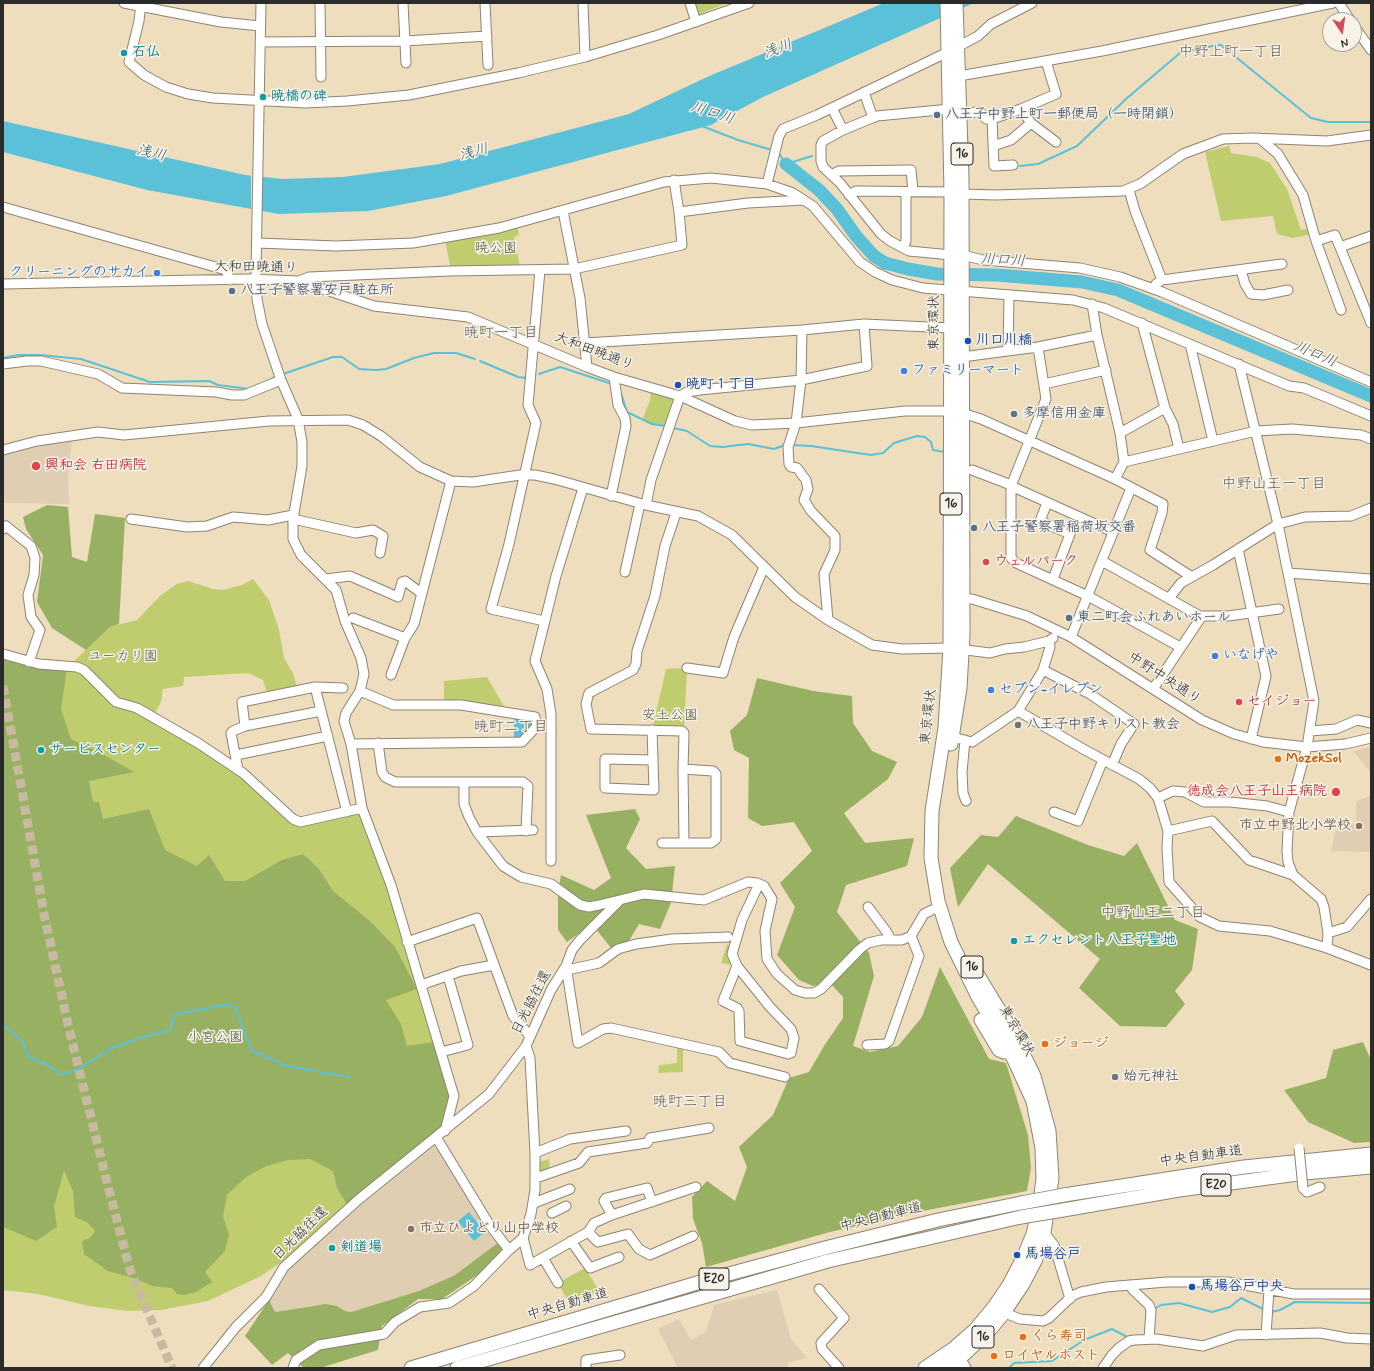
<!DOCTYPE html>
<meta charset="utf-8">
<style>
body{margin:0}
#map{position:relative;width:1374px;height:1371px;overflow:hidden;background:#efdebd;font-family:Mynerve,sans-serif}
canvas{display:block}
.frame{position:absolute;inset:0;border:4px solid #2b2b2b;pointer-events:none}
.north{position:absolute;left:1322px;top:12px;width:40px;height:40px;box-sizing:border-box;background:#f7f3e8;border:1px solid #a5a39c;border-radius:50%;rotate:167deg;font-size:11px;font-weight:700;line-height:16px;text-align:center;color:#2b2b2b}
.north::after{content:'';display:block;margin:auto;width:14px;height:18px;background:#d1495b;clip-path:polygon(50% 0,100% 100%,50% 72%,0 100%)}
</style>
<div id="map">
<canvas width="1374" height="1371"></canvas>
<div class="frame"></div>
<div class="north">N</div>
</div>
<script>
const ctx = document.querySelector('canvas').getContext('2d');
ctx.lineJoin = 'round';
function fillPath(path, color) {
  ctx.fillStyle = color;
  ctx.fill(path, 'evenodd');
}
function shape(rows) {
  const path = new Path2D();
  for (const r of rows) {
    path.moveTo(r[0], r[1]);
    for (let i = 2; i < r.length; i += 2) path.lineTo(r[i], r[i + 1]);
  }
  return path;
}
function trace(path, color, width, dash) {
  ctx.strokeStyle = color;
  ctx.lineWidth = width;
  ctx.lineCap = dash ? 'butt' : 'round';
  ctx.setLineDash(dash || []);
  ctx.stroke(path);
}
function drawText(font, color, halo, rows, align = 'center') {
  ctx.font = font + ' Mynerve,"Klee One",sans-serif';
  ctx.lineWidth = 3;
  ctx.setLineDash([]);
  ctx.textBaseline = 'middle';
  ctx.strokeStyle = halo;
  ctx.fillStyle = color;
  for (const [text, x, y, turn = 0] of rows) {
    ctx.save();
    ctx.translate(x, y);
    ctx.rotate((+turn || 0) * Math.PI / 180);
    ctx.textAlign = isNaN(turn) ? turn : align;
    if (halo) ctx.strokeText(text, 0, 0);
    ctx.fillText(text, 0, 0);
    ctx.restore();
  }
}
const built = shape([
 [72,439,68,477,69,504,3,503,3,454,55,441],
 [1371,747,1371,773,1353,751],
 [1371,795,1371,852,1331,851,1336,829,1356,823,1356,802],
 [438,1142,499,1242,455,1275,419,1291,351,1312,345,1311,337,1306,316,1305,275,1312,269,1300,290,1267,317,1241],
 [777,1290,791,1339,807,1358,788,1363,788,1368,678,1368,658,1329,679,1319,691,1340,706,1332,714,1305]
]);
const green = shape([
 [693,3,727,3,697,15],
 [1229,146,1231,153,1257,157,1270,163,1287,189,1301,230,1310,228,1312,234,1293,238,1277,234,1273,216,1221,221,1205,152],
 [517,226,519,235,514,237,520,267,451,270,445,240],
 [652,388,680,396,669,427,652,424,643,418,650,400],
 [253,579,269,600,279,630,284,658,293,673,297,687,267,693,263,680,248,673,184,677,183,686,163,689,161,702,152,719,214,753,293,819,362,808,440,1041,348,1206,289,1257,261,1276,208,1301,161,1310,128,1311,89,1306,38,1294,3,1290,3,655,67,668,110,627,137,620,161,595,177,584,188,581,213,589,223,590,242,585],
 [687,668,684,733,652,730,666,669],
 [487,677,508,713,444,704,444,681],
 [727,944,734,948,737,966,721,963],
 [677,1043,683,1045,683,1072,658,1073,659,1065,677,1063],
 [549,1159,550,1171,539,1173,539,1162],
 [585,1268,600,1292,568,1301,558,1283]
]);
const forest = shape([
 [47,505,68,507,72,557,87,562,95,514,125,518,119,624,110,627,86,650,52,628,37,602,43,555,26,529,23,517],
 [3,655,67,668,61,709,71,739,97,751,134,772,89,781,93,802,99,802,103,819,149,809,165,850,197,866,209,855,225,881,245,881,282,860,303,854,319,869,333,891,371,922,395,947,417,989,386,1000,401,1024,407,1046,440,1041,454,1096,444,1127,348,1206,337,1188,333,1171,310,1159,288,1160,266,1166,246,1177,227,1195,223,1216,229,1235,225,1251,205,1272,212,1282,196,1292,185,1295,177,1294,172,1288,152,1286,137,1279,108,1271,84,1254,82,1241,90,1238,95,1231,88,1223,75,1217,73,1191,64,1171,54,1206,57,1227,36,1241,3,1227],
 [757,678,813,691,852,696,853,723,872,751,897,762,888,779,844,813,865,843,914,838,907,866,846,885,837,912,869,953,874,976,853,1046,870,1052,898,1046,922,1017,940,967,989,1059,1006,1063,1028,1135,1031,1168,1027,1191,928,1210,830,1232,706,1267,702,1243,693,1219,692,1197,707,1181,735,1201,747,1167,739,1147,773,1115,789,1078,809,1072,824,1046,843,1018,843,997,829,982,813,986,799,980,777,955,795,907,780,883,812,851,794,822,762,826,748,818,749,758,734,750,730,731,747,715],
 [635,809,640,819,626,848,646,869,675,866,671,903,660,929,639,924,627,944,611,948,592,924,567,942,558,930,558,894,561,875,594,890,611,878,586,815],
 [1016,816,1088,845,1124,856,1137,843,1175,920,1198,929,1192,970,1175,991,1185,1004,1166,1027,1120,1026,1079,988,1100,959,988,864,958,907,950,868,981,835,998,837],
 [1363,1042,1371,1060,1371,1142,1354,1143,1308,1122,1284,1090,1326,1078,1333,1050],
 [499,1242,505,1248,479,1274,442,1299,418,1299,382,1326,378,1350,320,1368,304,1368,288,1353,272,1365,245,1336,269,1300,275,1312,326,1304,337,1306,345,1311,351,1312,419,1291,455,1275]
]);
const water = shape([
 [884,3,974,3,763,97,711,125,446,196,368,211,279,214,147,190,3,152,3,121,245,175,283,179,343,177,440,164,629,114,707,77],
 [514,714,535,717,537,726,514,743],
 [469,1212,485,1232,474,1241,458,1221]
]);
const pier = shape([
 [251,174,261,175,261,213,251,211]
]);
const stream = shape([
 [702,126,738,140,772,150],
 [778,152,786,164,812,156],
 [1020,166,1038,164,1077,146,1126,99,1180,53,1217,45,1221,45,1311,118,1328,122,1371,122],
 [3,358,18,355,40,355,81,359,150,382,209,381,218,385,249,389],
 [480,361,518,377,527,378],
 [283,374,333,357,342,357,359,369,376,370,386,369,414,358,434,353,456,353,475,359],
 [539,374,560,367,612,384],
 [268,381,276,376],
 [621,393,627,412,652,424,665,426],
 [673,428,687,431,710,446,723,447,748,444,774,449,785,445],
 [792,445,811,446,871,455,883,453,894,443,917,436,925,437,931,442,933,450,945,452],
 [3,1024,23,1042,28,1056,51,1067,62,1075,78,1069,110,1049,137,1039,170,1030,175,1014,230,1004,235,1007,251,1050,286,1066,349,1077],
 [1154,1309,1161,1305,1179,1303,1212,1312,1230,1307,1241,1298,1265,1310],
 [1271,1312,1280,1310,1295,1302,1371,1303],
 [1009,1368,1014,1363,1052,1361,1084,1340,1112,1329,1129,1338]
]);
const river = shape([
 [786,164,819,190,837,209,856,236,874,256,885,263,908,269,937,274,997,275,1082,282,1118,290,1371,396]
]);
const minorTunnel = shape([
 [3,686,44,914,69,1029,109,1190,130,1270,172,1368]
]);
const minor = shape([
 [124,3,221,22,260,26],
 [141,3,139,21,129,62,144,75,166,87,188,94,213,98,305,103,347,101,409,95,518,73,585,57,658,35,749,3],
 [261,3,256,271,257,299,262,324,281,380,298,419,302,442,302,466,293,519,293,539,301,555,336,590,345,621,361,658,364,674,360,691,346,713,344,721,351,744,362,808,391,885,454,1096,445,1131],
 [320,3,321,77],
 [403,3,406,63],
 [485,3,488,65],
 [583,3,585,57],
 [690,3,696,22],
 [1339,3,1350,20],
 [1354,26,1371,50],
 [260,42,405,41,487,36],
 [954,79,959,76,1102,51,1333,3],
 [864,92,873,118],
 [832,108,843,130],
 [1021,109,1031,123,1056,142],
 [960,113,980,112,986,119,992,119,1021,109,1056,94,1046,61],
 [992,119,994,166,1013,165],
 [1259,138,1278,154,1303,195,1316,241,1341,310],
 [993,146,1011,140,1031,123],
 [831,175,839,171,911,170,913,191],
 [674,180,679,212],
 [767,184,779,136,783,129,817,115,948,52,978,36,991,24,1032,3],
 [1129,190,1135,211,1162,280],
 [849,195,856,191,951,192,962,194,995,195,1123,191,1140,184,1183,154,1223,139,1252,138,1327,141,1371,135],
 [3,207,226,270,230,280],
 [563,211,580,298,587,367],
 [1316,241,1335,235,1371,323],
 [257,243,336,246,413,243,499,228,664,182,711,178,767,184,793,193,813,206,860,262,875,272,892,280,923,288,1073,300,1104,308,1289,386,1304,388,1371,416],
 [1340,247,1371,236],
 [903,248,906,241,906,192],
 [951,255,909,251,890,241,881,234,840,183,823,167,821,161,821,145,823,141,843,130,877,116,950,109,953,105],
 [962,255,983,260,1080,268,1120,277,1162,292,1371,382],
 [540,270,528,405,536,423,509,544,491,609,544,621],
 [1241,270,1245,284,1251,294,1263,295,1288,290],
 [299,281,309,277,449,271,574,269,682,245,679,212,748,203,804,200],
 [3,284,248,279,299,281,374,306,468,317,587,367,614,377,680,396,735,421,752,425,796,423,905,411,951,411,962,413,981,419,1115,479,1163,504,1162,513,1150,550,1192,577],
 [1153,289,1156,284,1162,280,1282,264],
 [1142,323,1165,408,1173,424,1179,449],
 [802,330,801,380,796,423,788,447,789,464,791,467,797,468,806,480,808,489,804,500,811,511,835,536,835,550,824,574,828,620],
 [1097,335,1120,433,1124,462,1115,479],
 [585,343,802,330,864,324,951,328],
 [1190,344,1213,441],
 [1038,347,1046,399,1011,486,1011,558,1016,563,1088,596,1180,647],
 [1008,351,1009,295],
 [962,357,1038,347,1097,335,1092,304],
 [3,364,27,361,41,361,98,374,122,388,216,392,232,395,244,395,281,380],
 [1239,364,1278,524,1314,701,1307,747,1289,812,1287,851,1288,862,1293,875,1321,899,1324,907,1328,933,1327,948],
 [1044,384,1106,370],
 [1120,433,1165,408],
 [3,450,37,441,98,432,124,435,269,421,348,420,363,425,381,436,420,467,451,481,473,482,520,475,535,475,554,479,646,505,698,516,732,535,795,597,828,620,872,645,902,649,950,648,990,653,1005,649,1024,647,1049,641],
 [1124,462,1256,431,1292,429,1361,435,1371,439],
 [972,470,1011,485],
 [1011,486,1113,532],
 [611,496,626,426,625,418,618,405,614,377],
 [1047,503,1040,521,1070,534,1053,579],
 [646,505,651,480,680,396,687,392,700,390,801,380,867,366,864,324],
 [676,513,665,546,655,596,637,651,636,664,633,670,589,693,586,704,591,729,682,731,684,733,683,769],
 [131,519,187,527,207,526,233,517,268,520,293,515],
 [293,519,356,533,373,530,383,536,380,553],
 [3,529,6,526,31,546,35,558,34,575,28,595,31,617,40,630,29,662],
 [1238,549,1266,676,1251,739],
 [1102,561,1198,615,1200,619,1153,689],
 [625,572,640,504],
 [1288,573,1371,579],
 [326,579,350,576,398,597,402,582,405,581,421,593],
 [1170,597,1181,583,1213,565,1278,524,1305,517,1351,516,1371,508],
 [958,598,972,599,1027,616,1071,637,1202,720,1234,734,1263,742,1307,747,1345,744,1371,738],
 [1199,616,1228,616,1279,609],
 [353,618,405,638],
 [1071,637,1131,488],
 [3,654,39,664,77,667,84,670,116,702,137,708,198,743,243,773,293,819,300,822,362,808],
 [687,668,723,673,734,637,764,567],
 [1043,670,1090,694,1134,724,1121,744,1112,765],
 [391,675,405,638,414,624,451,481],
 [315,687,347,812],
 [1018,711,1085,750,1139,779,1150,788,1158,798,1168,831,1167,848,1169,882,1200,917,1219,926,1270,931,1327,948,1371,965],
 [245,726,321,711],
 [652,730,654,790,605,788,605,759,653,760],
 [1310,731,1336,729,1357,720,1371,723],
 [952,737,972,742,1018,711,1043,670,1050,647,1049,641,1053,638],
 [965,740,962,772,963,793,966,801],
 [378,743,382,772,385,777,395,782,523,782,528,786,526,831],
 [351,744,522,742,537,726,535,717,461,705,393,705,360,691],
 [236,755,328,736],
 [238,770,231,733,233,731,245,726,242,702,315,687,343,688],
 [464,783,464,804,469,817,477,832,503,866,521,877,551,884,580,905,589,907,599,905,644,894,704,900,748,882,757,883,764,886,772,899,765,931,767,959,777,974,795,990,805,993,814,993,821,989,860,949,868,943,881,940,902,940,911,936,924,914,932,910],
 [1158,798,1173,791,1185,792,1204,802,1230,802,1267,806,1289,812],
 [1054,812,1078,821,1103,760],
 [1168,831,1212,821,1249,860,1293,875],
 [477,832,533,830],
 [662,843,711,843,716,839,716,774,713,771,683,769,684,843],
 [551,861,551,714,547,689,535,661,556,576,583,488],
 [868,907,886,931,891,940],
 [1328,933,1347,927,1371,899],
 [407,942,477,918,513,1016,530,1036],
 [566,966,578,1043,603,1029,611,1028,719,1052,730,1063,785,1077],
 [737,966,723,1001,737,1008,739,1011,740,1041,788,1054,791,1053,794,1038,791,1029,770,1007,737,966,732,954,742,920,759,884],
 [567,970,599,963,618,949,636,944,672,939,728,937],
 [421,985,461,971,494,965],
 [867,1045,885,1044,889,1041,919,956,911,936],
 [441,1052,468,1045,448,976],
 [436,1137,489,1224,509,1250,523,1238,531,1214,535,1190,535,1153,530,1058,526,1046],
 [535,1153,570,1139,626,1131],
 [536,1178,579,1163,588,1152,647,1143,650,1138,709,1128],
 [1303,1188,1307,1192,1320,1187],
 [534,1203,570,1189],
 [552,1213,566,1206],
 [612,1215,604,1201,606,1198,647,1188,652,1202],
 [588,1232,594,1223,612,1215,696,1187],
 [1044,1233,1054,1245,1070,1299],
 [523,1238,530,1265,588,1232,598,1242,628,1234,639,1249,650,1255,693,1236],
 [571,1241,590,1268,619,1257],
 [543,1258,558,1283],
 [1130,1285,1133,1290,1149,1305,1151,1310,1149,1339],
 [819,1289,844,1318,821,1343,822,1349,839,1368],
 [1000,1311,1020,1319,1043,1321,1049,1318,1072,1296,1081,1292,1106,1287,1167,1282,1228,1282,1294,1294,1371,1294],
 [1266,1335,1269,1290],
 [203,1368,236,1327,266,1297,284,1267,358,1200,489,1094,526,1046,551,990,566,966,572,950,580,940,620,900],
 [293,1368,296,1360,319,1345,384,1334,395,1322,420,1307,449,1303,474,1286,509,1250],
 [586,1368,586,1360,620,1355],
 [1103,1368,1112,1355,1119,1348,1129,1341,1134,1340,1157,1339,1203,1346,1236,1335,1320,1333,1347,1338,1371,1339]
]);
const major = shape([
 [955,1352,965,1368]
]);
const highway = shape([
 [951,744,960,688,963,635,962,178,956,3],
 [981,1020,999,1050,1004,1052,1010,1051,1013,1047],
 [1064,1195,1244,1167,1371,1154],
 [1063,1210,1179,1190,1305,1173,1371,1167],
 [411,1368,714,1278,825,1248,938,1220,1021,1203],
 [457,1368,828,1261,1021,1217],
 [925,1368,953,1349,975,1330,994,1307,1009,1285,1024,1256,1033,1234,1039,1208,1043,1179,1042,1148,1033,1101,1010,1051,978,997,951,942,938,901,931,858,932,811,945,728,950,648,951,192,947,3],
 [944,1368,960,1358,988,1332,1003,1314,1023,1284,1036,1259,1044,1233,1052,1178,1049,1131,1034,1076,1013,1033,971,964]
]);
const minorBridge = shape([
 [1299,1148,1303,1188]
]);
const highwayBridge = shape([
 [1021,1203,1064,1195],
 [1021,1217,1063,1210]
]);
const markers = [
 [124,53,4,"#0f9aa8"],
 [263,97,4,"#0f9aa8"],
 [937,115,4,"#5c6f8a"],
 [157,273,4,"#3f7fe0"],
 [232,291,4,"#5c6f8a"],
 [968,341,4,"#1a4fb4"],
 [904,371,4,"#3f7fe0"],
 [678,385,4,"#1a4fb4"],
 [1014,414,4,"#5c6f8a"],
 [36,466,5,"#e0444e"],
 [974,528,4,"#5c6f8a"],
 [986,562,4,"#e0444e"],
 [1069,618,4,"#5c6f8a"],
 [1215,656,4,"#3f7fe0"],
 [991,690,4,"#3f7fe0"],
 [1239,702,4,"#e0444e"],
 [1018,725,4,"#6b7280"],
 [41,750,4,"#0f9aa8"],
 [1278,759,4,"#e8710a"],
 [1336,792,5,"#e0444e"],
 [1359,826,4,"#8d6e63"],
 [1014,941,4,"#0f9aa8"],
 [1045,1044,4,"#e8710a"],
 [1115,1077,4,"#6b7280"],
 [411,1229,4,"#8d6e63"],
 [332,1248,4,"#0f9aa8"],
 [1017,1255,4,"#1a4fb4"],
 [1192,1287,4,"#1a4fb4"],
 [1023,1337,4,"#e8710a"],
 [994,1356,4,"#e8710a"]
];
const shields = [
 [962,154,22],
 [951,504,22],
 [972,967,22],
 [1216,1185,30],
 [714,1279,30],
 [983,1337,22]
];
const shieldNames = [
 ["16",962,154],
 ["16",951,504],
 ["16",972,967],
 ["E20",1216,1185],
 ["E20",714,1279],
 ["16",983,1337]
];
const cultureNames = [
 ["石仏",132,53],
 ["暁橋の碑",271,97],
 ["サービスセンター",49,750],
 ["エクセレント八王子聖地",1022,941],
 ["剣道場",340,1248]
];
const serviceNames = [
 ["八王子中野上町一郵便局（一時閉鎖）",945,115],
 ["八王子警察署安戸駐在所",240,291],
 ["多摩信用金庫",1022,414],
 ["八王子警察署稲荷坂交番",982,528],
 ["東二町会ふれあいホール",1077,618]
];
const parkNames = [
 ["暁公園",496,249],
 ["ユーカリ園",123,657],
 ["安土公園",670,716],
 ["小宮公園",215,1038]
];
const streetNames = [
 ["大和田暁通り",256,268,1],
 ["東京環状",935,323,-90],
 ["大和田暁通り",594,352,21],
 ["中野中央通り",1164,679,33],
 ["東京環状",929,717,-84],
 ["日光脇往還",532,1003,-63],
 ["東京環状",1016,1031,60],
 ["中央自動車道",1201,1157,-8],
 ["中央自動車道",881,1218,-14],
 ["日光脇往還",301,1234,-44],
 ["中央自動車道",568,1305,-16]
];
const shopNames = [
 ["クリーニングのサカイ",149,273,"right"],
 ["ファミリーマート",912,371],
 ["いなげや",1223,656],
 ["セブン-イレブン",999,690]
];
const transitNames = [
 ["川口川橋",976,341],
 ["暁町１丁目",686,385],
 ["馬場谷戸",1025,1255],
 ["馬場谷戸中央",1200,1287]
];
const healthNames = [
 ["興和会 右田病院",45,466],
 ["ウェルパーク",994,562],
 ["セイジョー",1247,702],
 ["徳成会八王子山王病院",1327,792,"right"]
];
const worshipNames = [
 ["八王子中野キリスト教会",1026,725],
 ["始元神社",1123,1077]
];
const foodNames = [
 ["MozekSol",1286,759],
 ["ジョージ",1053,1044],
 ["くら寿司",1031,1337],
 ["ロイヤルホスト",1002,1356]
];
const educationNames = [
 ["市立中野北小学校",1351,826],
 ["市立ひよどり山中学校",419,1229,"left"]
];
const waterNames = [
 ["浅川",778,50,-21],
 ["川口川",712,114,18],
 ["浅川",474,153,-14],
 ["浅川",151,154,13],
 ["川口川",1003,261,3],
 ["川口川",1315,355,23]
];
const neighbourhoodNames = [
 ["中野上町一丁目",1231,53],
 ["暁町一丁目",501,334],
 ["中野山王一丁目",1274,485],
 ["暁町二丁目",511,728],
 ["中野山王二丁目",1153,914],
 ["暁町三丁目",690,1103]
];
fillPath(built, '#dfceb1');
fillPath(green, '#c0cd6f');
fillPath(forest, '#98b062');
fillPath(water, '#5bc1d8');
fillPath(pier, '#efdebd');
trace(stream, '#5bc1d8', 2);
trace(river, '#5bc1d8', 13);
trace(minorTunnel, '#c8baa0', 9, [9, 4.5]);
trace(minor, '#8d8474', 11);
trace(major, '#8d8474', 13);
trace(highway, '#8d8474', 15);
trace(minor, '#fff', 9);
trace(major, '#fff', 11);
trace(highway, '#fff', 13);
trace(minorBridge, '#8d8474', 11, []);
trace(highwayBridge, '#8d8474', 15, []);
trace(minorBridge, '#fff', 9);
trace(highwayBridge, '#fff', 13);
for (const [x, y, r, color] of markers) {
  const dot = new Path2D();
  dot.arc(x, y, r, 0, 2 * Math.PI);
  ctx.fillStyle = color;
  ctx.fill(dot);
  trace(dot, '#f7f3e8', 1.5);
}
for (const [x, y, w] of shields) {
  const box = new Path2D();
  box.roundRect(x - w / 2, y - 11, w, 22, 3);
  ctx.fillStyle = '#f7f3e8';
  ctx.fill(box);
  trace(box, '#2b2b2b', 1);
}
drawText('bold 13px', '#2b2b2b', null, shieldNames);
drawText('bold 14px', '#0d838f', '#f7f3e8', cultureNames, 'left');
drawText('bold 14px', '#4e5e75', '#f7f3e8', serviceNames, 'left');
drawText('14px', '#50543c', '#f7f3e8', parkNames);
drawText('14px', '#2b2b2b', '#f7f3e8', streetNames);
drawText('bold 14px', '#366cbe', '#f7f3e8', shopNames, 'left');
drawText('bold 14px', '#164399', '#f7f3e8', transitNames, 'left');
drawText('bold 14px', '#be3a42', '#f7f3e8', healthNames, 'left');
drawText('bold 14px', '#5b616d', '#f7f3e8', worshipNames, 'left');
drawText('bold 14px', '#c56008', '#f7f3e8', foodNames, 'left');
drawText('bold 14px', '#785e54', '#f7f3e8', educationNames, 'right');
drawText('italic 15px', '#39585f', '#f7f3e8', waterNames);
drawText('15px', '#655a4e', '#f7f3e8', neighbourhoodNames);
</script>
